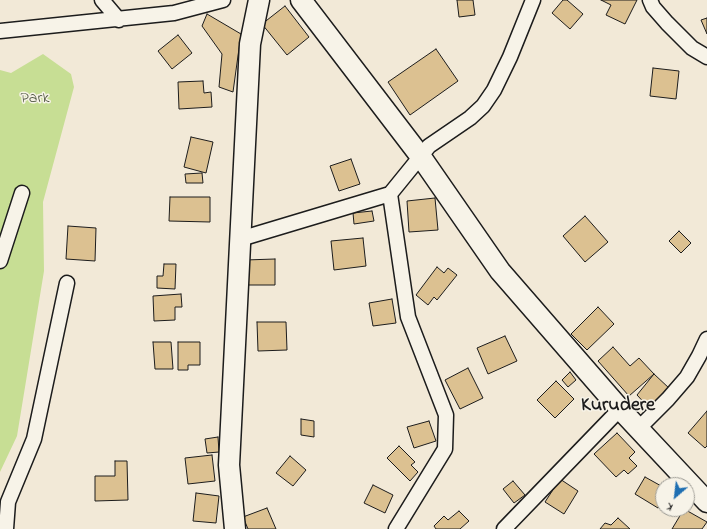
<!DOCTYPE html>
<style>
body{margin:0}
#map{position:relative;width:707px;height:529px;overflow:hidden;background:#f2e9d7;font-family:"Indie Flower",sans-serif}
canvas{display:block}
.north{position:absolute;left:655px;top:477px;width:40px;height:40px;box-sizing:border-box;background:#f7f3e8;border:1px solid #9f9d96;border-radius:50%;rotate:208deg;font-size:11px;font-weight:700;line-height:16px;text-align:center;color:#1c1c1c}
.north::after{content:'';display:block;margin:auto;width:14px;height:18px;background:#1f6fb2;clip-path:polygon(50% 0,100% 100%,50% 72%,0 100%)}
</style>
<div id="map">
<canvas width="707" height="529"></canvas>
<div class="north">K</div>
</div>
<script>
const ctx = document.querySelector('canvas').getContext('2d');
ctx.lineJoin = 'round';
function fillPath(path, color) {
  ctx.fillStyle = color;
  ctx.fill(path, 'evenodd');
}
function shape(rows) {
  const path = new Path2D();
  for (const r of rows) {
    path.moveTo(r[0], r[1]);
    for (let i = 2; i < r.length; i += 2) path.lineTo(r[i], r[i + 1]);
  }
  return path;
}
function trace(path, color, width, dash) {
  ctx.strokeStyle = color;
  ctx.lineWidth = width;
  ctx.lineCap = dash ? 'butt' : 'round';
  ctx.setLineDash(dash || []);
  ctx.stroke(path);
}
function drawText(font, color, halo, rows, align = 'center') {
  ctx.font = font + ' "Indie Flower",sans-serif';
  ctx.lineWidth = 3;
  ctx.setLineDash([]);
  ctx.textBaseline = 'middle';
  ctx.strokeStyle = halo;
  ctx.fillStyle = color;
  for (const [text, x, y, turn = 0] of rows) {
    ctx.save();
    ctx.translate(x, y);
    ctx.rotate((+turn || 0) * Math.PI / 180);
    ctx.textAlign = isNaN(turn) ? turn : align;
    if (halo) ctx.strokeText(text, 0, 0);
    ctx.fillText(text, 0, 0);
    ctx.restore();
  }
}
const green = shape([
 [43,54,71,74,74,87,43,202,44,271,17,436,0,472,0,70,11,73]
]);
const building = shape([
 [457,0,473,0,475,15,459,17,457,0],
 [563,0,567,0,583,14,570,29,552,13,563,0],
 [601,0,637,0,625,24,606,15,611,5,601,0],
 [285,6,309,37,287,55,262,24,285,6],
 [207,14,241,34,233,92,219,87,222,54,202,26,207,14],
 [707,18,707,34,701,20,707,18],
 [178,35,192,53,172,69,158,51,178,35],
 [436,49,458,81,410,115,388,82,436,49],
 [653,68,679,71,676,99,650,96,653,68],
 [203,81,204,93,211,92,212,107,179,109,178,82,203,81],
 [191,137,213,142,206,173,184,167,191,137],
 [351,159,360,184,339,191,330,166,351,159],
 [202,173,203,183,186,183,185,174,202,173],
 [170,197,210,197,210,222,169,221,170,197],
 [435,198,438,230,409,232,407,201,435,198],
 [372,211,374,221,354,224,353,213,372,211],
 [585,216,608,242,585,262,563,236,585,216],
 [68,226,96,228,95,261,66,259,68,226],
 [679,231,691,243,681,253,669,241,679,231],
 [363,238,366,266,334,270,331,241,363,238],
 [275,259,275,285,245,285,245,260,275,259],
 [164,264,176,264,175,289,157,288,157,276,163,276,164,264],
 [437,267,444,273,448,268,457,275,437,300,434,297,428,305,416,295,437,267],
 [181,294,182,307,175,307,175,320,154,321,153,296,181,294],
 [392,299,396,323,373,326,369,303,392,299],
 [598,307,614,324,587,350,571,334,598,307],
 [257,322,286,322,287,350,258,351,257,322],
 [505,336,517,361,488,374,477,348,505,336],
 [153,342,171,342,173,369,155,369,153,342],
 [178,342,200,342,200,365,188,365,188,370,178,370,178,342],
 [613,347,630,366,639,358,654,374,629,396,598,361,613,347],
 [468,368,483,398,460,409,445,380,468,368],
 [570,372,576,380,568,387,562,380,570,372],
 [654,374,670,389,650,409,637,395,654,374],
 [556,381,574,399,555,418,537,400,556,381],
 [707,411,707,446,705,448,688,433,707,411],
 [301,419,314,421,314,437,301,435,301,419],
 [429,421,436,441,414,448,407,427,429,421],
 [617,433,635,452,629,458,637,466,628,474,624,470,616,477,594,454,617,433],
 [218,437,219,452,207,453,205,439,218,437],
 [399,446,415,462,411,465,418,472,410,481,387,458,399,446],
 [212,455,215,481,188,484,185,458,212,455],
 [290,456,306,470,293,486,276,473,290,456],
 [115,461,127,461,128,500,95,501,95,476,115,476,115,461],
 [645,477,663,487,663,499,658,508,635,494,645,477],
 [560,479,578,491,564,514,545,502,560,479],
 [513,481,525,495,514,503,503,489,513,481],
 [373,485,393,495,385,513,364,503,373,485],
 [196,493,219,496,216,523,193,521,196,493],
 [267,508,276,529,248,529,243,517,267,508],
 [684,509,707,522,702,529,672,529,684,509],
 [459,511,469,521,460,529,436,529,434,526,444,516,448,520,459,511],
 [618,518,630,529,600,529,605,523,611,525,618,518]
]);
const street = shape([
 [102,0,119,20],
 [650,0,653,7,667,23,692,48,707,57],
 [0,31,174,13,223,0],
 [390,194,408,317,446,415,445,449,396,529],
 [240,239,390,194,429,146,470,118,483,106,494,90,510,57,533,0],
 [0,261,22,193],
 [638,429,668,399,687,377,699,356,707,339],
 [6,529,8,502,34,439,67,283],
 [504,529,620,409]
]);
const secondary = shape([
 [301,0,421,157,500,271,620,409,707,502],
 [235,529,229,465,250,44,259,0]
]);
const parkNames = [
 ["Park",35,99]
];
const districtNames = [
 ["Kurudere",618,407]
];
fillPath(green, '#c7de94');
fillPath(building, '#dcc191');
trace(building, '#1c1c1c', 1);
trace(street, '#1c1c1c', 17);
trace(secondary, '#1c1c1c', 23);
trace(street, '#f7f3e8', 14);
trace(secondary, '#f7f3e8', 20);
drawText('16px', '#4f5640', '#f7f3e8', parkNames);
drawText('bold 20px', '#1c1c1c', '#f7f3e8', districtNames);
</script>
